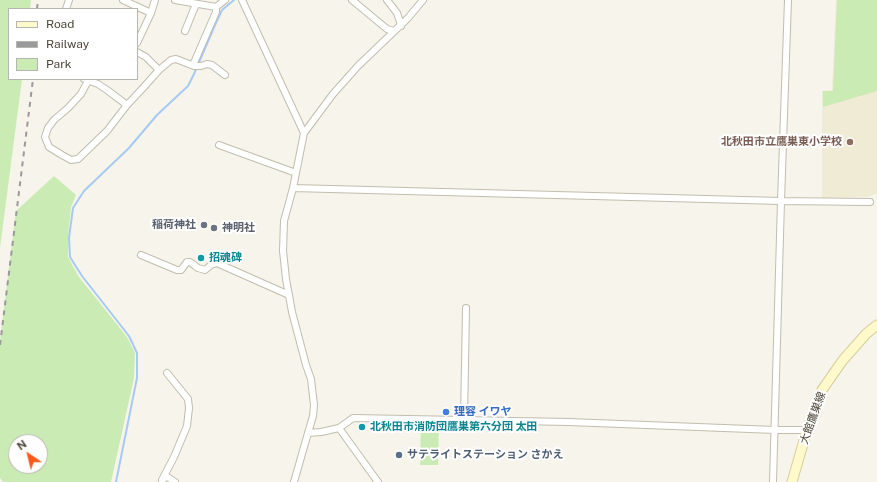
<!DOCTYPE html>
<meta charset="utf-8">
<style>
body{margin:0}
#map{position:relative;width:877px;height:482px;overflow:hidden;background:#f6f4eb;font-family:"Public Sans",sans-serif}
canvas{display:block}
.legend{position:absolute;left:8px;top:8px;width:130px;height:72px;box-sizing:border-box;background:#fff;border:1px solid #b7b5af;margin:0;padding:5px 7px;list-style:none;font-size:12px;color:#4b4638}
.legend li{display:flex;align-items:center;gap:8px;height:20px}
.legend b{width:20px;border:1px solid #b7b5af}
.north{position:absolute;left:8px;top:434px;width:40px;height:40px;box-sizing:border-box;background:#fff;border:1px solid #b7b5af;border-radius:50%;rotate:325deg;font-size:11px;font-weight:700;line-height:16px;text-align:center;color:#4b4638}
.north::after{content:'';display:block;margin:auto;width:14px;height:18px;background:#ff5919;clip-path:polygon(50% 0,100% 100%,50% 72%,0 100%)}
</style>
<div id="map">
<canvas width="877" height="482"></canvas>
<ul class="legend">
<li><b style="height:5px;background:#fff9cc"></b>Road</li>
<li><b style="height:5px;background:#9a9a9a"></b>Railway</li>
<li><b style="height:11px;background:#cbebb4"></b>Park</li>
</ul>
<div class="north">N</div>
</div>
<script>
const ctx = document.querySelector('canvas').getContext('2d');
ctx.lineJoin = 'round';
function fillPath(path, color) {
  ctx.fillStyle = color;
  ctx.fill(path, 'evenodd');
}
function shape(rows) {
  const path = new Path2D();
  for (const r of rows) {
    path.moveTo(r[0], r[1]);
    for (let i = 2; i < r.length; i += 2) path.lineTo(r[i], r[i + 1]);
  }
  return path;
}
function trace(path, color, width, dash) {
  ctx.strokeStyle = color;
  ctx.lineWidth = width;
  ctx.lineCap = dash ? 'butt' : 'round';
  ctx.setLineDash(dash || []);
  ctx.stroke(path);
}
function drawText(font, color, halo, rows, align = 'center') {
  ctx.font = font + ' "Public Sans","Noto Sans JP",sans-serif';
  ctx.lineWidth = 4;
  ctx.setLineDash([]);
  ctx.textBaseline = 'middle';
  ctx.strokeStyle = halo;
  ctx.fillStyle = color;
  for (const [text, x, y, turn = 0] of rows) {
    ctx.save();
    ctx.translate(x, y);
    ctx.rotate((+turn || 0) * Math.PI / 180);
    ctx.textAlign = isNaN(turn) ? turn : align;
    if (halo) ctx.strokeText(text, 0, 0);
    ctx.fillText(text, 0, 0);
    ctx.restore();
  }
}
const education = shape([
 [836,0,877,0,877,194,866,197,822,198,822,91,832,90]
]);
const green = shape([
 [0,0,31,0,30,9,9,9,9,79,22,79,0,248],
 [837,0,877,0,877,91,823,107,823,91,833,91],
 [54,176,76,195,71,207,68,236,68,257,79,277,127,337,135,353,134,378,111,482,3,482,0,478,0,341,16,211],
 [16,442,40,442,40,466,16,466],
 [421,423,439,423,438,465,420,465]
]);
const stream = shape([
 [116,482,137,378,137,353,129,336,82,276,70,257,69,238,73,208,84,191,129,148,157,115,188,86,194,74,215,25,222,10,234,0]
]);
const minor = shape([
 [123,0,151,13],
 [175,0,216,7,225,0],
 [242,0,304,133],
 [352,0,387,29,394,31],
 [387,0,397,13,400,22,401,26],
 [66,9,69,0],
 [185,31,196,4],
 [137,43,151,13,155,0],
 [193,65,216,12,216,7],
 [159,70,171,60,176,59,194,66,201,66,207,64,212,65,225,75],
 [84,79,98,84,107,90,127,105],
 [88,81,81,94,68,108,54,120,48,128,45,137,49,147,62,155,71,160,78,159,107,131,127,105,143,88,159,70,146,57,137,52],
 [219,145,296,173],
 [293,188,781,201,870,202],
 [141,255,177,270,181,270,187,262,190,262,198,268,205,270,211,265,217,263,289,295],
 [464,420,466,308],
 [339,428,378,482],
 [308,433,321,432,339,428,353,418,569,422,775,430,807,430],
 [162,480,174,457,187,426,189,408,188,399,167,373],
 [163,480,166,476,175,482],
 [294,482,308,433,313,416,314,405,311,379,306,365,292,312,286,279,283,251,284,221,293,188,304,133,333,94,358,66,408,18,423,0],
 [773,482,781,201,788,0]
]);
const secondary = shape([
 [792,482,807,430,822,390,843,360,866,334,877,325]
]);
const rail = shape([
 [37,9,38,0],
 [0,345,33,79]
]);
const markers = [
 [850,142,4,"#8d6e63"],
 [204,225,4,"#6b7280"],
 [214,228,4,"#6b7280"],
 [201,258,4,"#0f9aa8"],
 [446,412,4,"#3f7fe0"],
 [362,427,4,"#0f9aa8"],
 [399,455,4,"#5c6f8a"]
];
const educationNames = [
 ["北秋田市立鷹巣東小学校",842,142]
];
const worshipNames = [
 ["稲荷神社",196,225],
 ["神明社",222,228,"left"]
];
const cultureNames = [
 ["招魂碑",209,258],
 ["北秋田市消防団鷹巣第六分団 太田",370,427]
];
const shopNames = [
 ["理容 イワヤ",454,412]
];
const streetNames = [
 ["大館鷹巣線",813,418,-70]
];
const serviceNames = [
 ["サテライトステーション さかえ",407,455]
];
fillPath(education, '#efebd5');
fillPath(green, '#cbebb4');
trace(stream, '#a7caf3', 2);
trace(minor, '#c2bdad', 8);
trace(secondary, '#d7ce9a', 11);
trace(minor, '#fff', 6);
trace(secondary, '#fff9cc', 9);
trace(rail, '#9a9a9a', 2, [5, 5]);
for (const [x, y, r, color] of markers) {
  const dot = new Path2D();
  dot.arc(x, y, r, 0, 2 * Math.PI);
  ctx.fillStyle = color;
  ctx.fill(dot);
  trace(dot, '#fff', 1.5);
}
drawText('bold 11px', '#785e54', '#fff', educationNames, 'right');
drawText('bold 11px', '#5b616d', '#fff', worshipNames, 'right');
drawText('bold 11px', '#0d838f', '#fff', cultureNames, 'left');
drawText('bold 11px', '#366cbe', '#fff', shopNames, 'left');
drawText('11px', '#4b4638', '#fff', streetNames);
drawText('bold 11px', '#4e5e75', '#fff', serviceNames, 'left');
</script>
